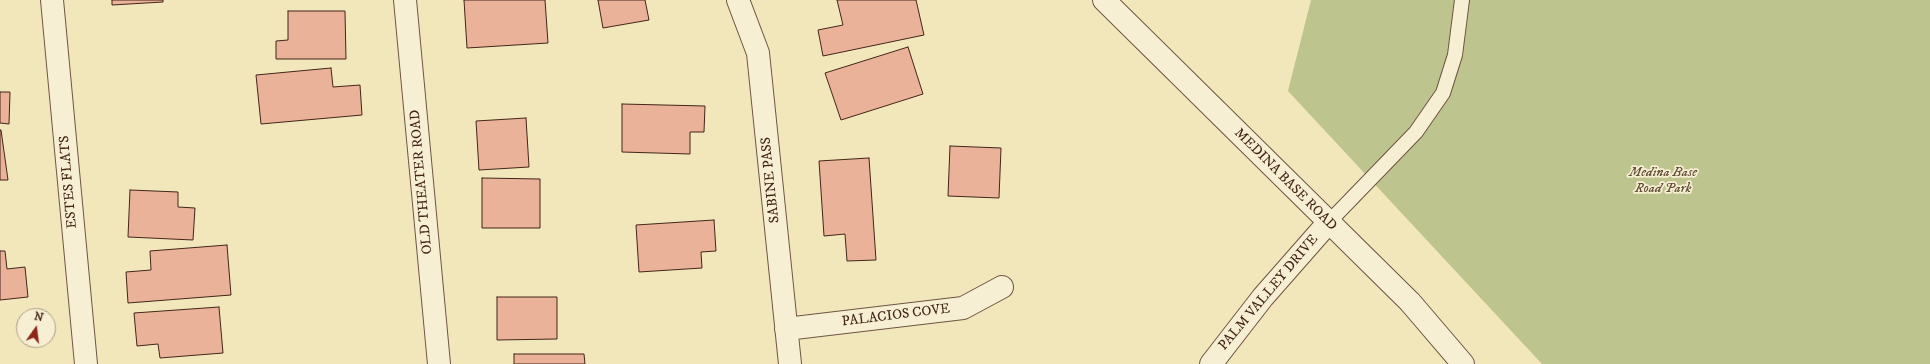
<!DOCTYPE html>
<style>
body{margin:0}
#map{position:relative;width:1930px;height:364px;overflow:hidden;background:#f2e6bb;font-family:"IM FELL DW Pica",serif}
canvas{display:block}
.north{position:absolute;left:16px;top:308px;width:40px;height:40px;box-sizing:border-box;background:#f7efd3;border:1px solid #af9e89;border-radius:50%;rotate:14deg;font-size:11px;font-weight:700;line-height:16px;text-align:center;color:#422519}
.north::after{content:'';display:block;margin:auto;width:14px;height:18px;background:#8f2418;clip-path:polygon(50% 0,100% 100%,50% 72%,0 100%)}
</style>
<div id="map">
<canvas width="1930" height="364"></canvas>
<div class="north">N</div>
</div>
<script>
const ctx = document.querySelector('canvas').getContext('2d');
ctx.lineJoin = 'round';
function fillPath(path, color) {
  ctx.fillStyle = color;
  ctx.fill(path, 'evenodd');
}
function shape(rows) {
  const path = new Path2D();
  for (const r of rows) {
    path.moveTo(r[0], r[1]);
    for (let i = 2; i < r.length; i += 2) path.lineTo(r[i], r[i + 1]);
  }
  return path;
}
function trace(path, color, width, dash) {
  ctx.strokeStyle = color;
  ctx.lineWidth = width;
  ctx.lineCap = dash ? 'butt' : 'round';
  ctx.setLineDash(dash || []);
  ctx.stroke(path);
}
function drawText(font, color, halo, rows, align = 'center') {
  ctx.font = font + ' "IM FELL DW Pica",serif';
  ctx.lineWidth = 3.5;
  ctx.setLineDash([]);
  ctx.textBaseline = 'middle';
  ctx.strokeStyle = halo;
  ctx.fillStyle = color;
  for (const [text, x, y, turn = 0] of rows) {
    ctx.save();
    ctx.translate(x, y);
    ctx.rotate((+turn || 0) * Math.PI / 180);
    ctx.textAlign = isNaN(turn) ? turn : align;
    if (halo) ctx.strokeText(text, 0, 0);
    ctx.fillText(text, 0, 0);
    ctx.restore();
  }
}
const green = shape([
 [1311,0,1930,0,1930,364,1542,364,1288,91]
]);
const building = shape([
 [112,0,163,0,163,2,112,5,112,0],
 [464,0,545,0,548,43,467,48,464,0],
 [598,0,645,0,649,20,603,28,598,0],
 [837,0,916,0,924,35,823,56,818,30,843,25,837,0],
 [288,11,345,11,346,59,276,59,276,41,288,40,288,11],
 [908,47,923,94,841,120,825,73,908,47],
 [331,68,333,87,360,85,362,115,261,124,256,75,331,68],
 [0,92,10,92,9,124,0,123,0,92],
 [622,104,705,106,704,132,690,132,690,154,622,152,622,104],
 [526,118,529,167,479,170,476,121,526,118],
 [0,130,1,130,8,180,0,180,0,130],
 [950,146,1001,148,999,198,948,196,950,146],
 [869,158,876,260,847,261,845,234,824,236,819,161,869,158],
 [482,178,540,179,540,228,482,228,482,178],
 [130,190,178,192,178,207,195,208,193,240,128,237,130,190],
 [714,220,716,251,701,252,702,268,639,272,636,225,714,220],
 [227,245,231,295,128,303,126,272,151,270,150,251,227,245],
 [0,251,5,251,7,269,25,267,28,297,0,300,0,251],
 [497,297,557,297,557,339,497,340,497,297],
 [219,307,223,353,160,358,158,344,137,346,134,313,219,307],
 [514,354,584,354,585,364,514,364,514,354]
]);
const service = shape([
 [1328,223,1416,132,1443,93,1455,55,1462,0]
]);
const minor = shape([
 [52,0,86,364],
 [405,0,439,364],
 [738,0,758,53,790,364],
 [786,329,963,308,1002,287],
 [1211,364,1263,297,1328,223]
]);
const tertiary = shape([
 [1104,0,1410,302,1463,364]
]);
const parkNames = [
 ["Medina Base",1663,173],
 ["Road Park",1663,189]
];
const streetNames = [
 ["SABINE PASS",771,180,-96],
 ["MEDINA BASE ROAD",1285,180,45],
 ["ESTES FLATS",69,182,-95],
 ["OLD THEATER ROAD",422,182,-95],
 ["PALM VALLEY DRIVE",1269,293,-50],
 ["PALACIOS COVE",896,316,-7]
];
fillPath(green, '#bec48d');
fillPath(building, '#eab298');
trace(building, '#422519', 1);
trace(service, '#6e5542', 16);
trace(minor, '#6e5542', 24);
trace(tertiary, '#6e5542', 24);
trace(service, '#f7efd3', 14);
trace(minor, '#f7efd3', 22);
trace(tertiary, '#f7efd3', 22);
drawText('italic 14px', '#614d36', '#f7efd3', parkNames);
drawText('14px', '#422519', '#f7efd3', streetNames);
</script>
